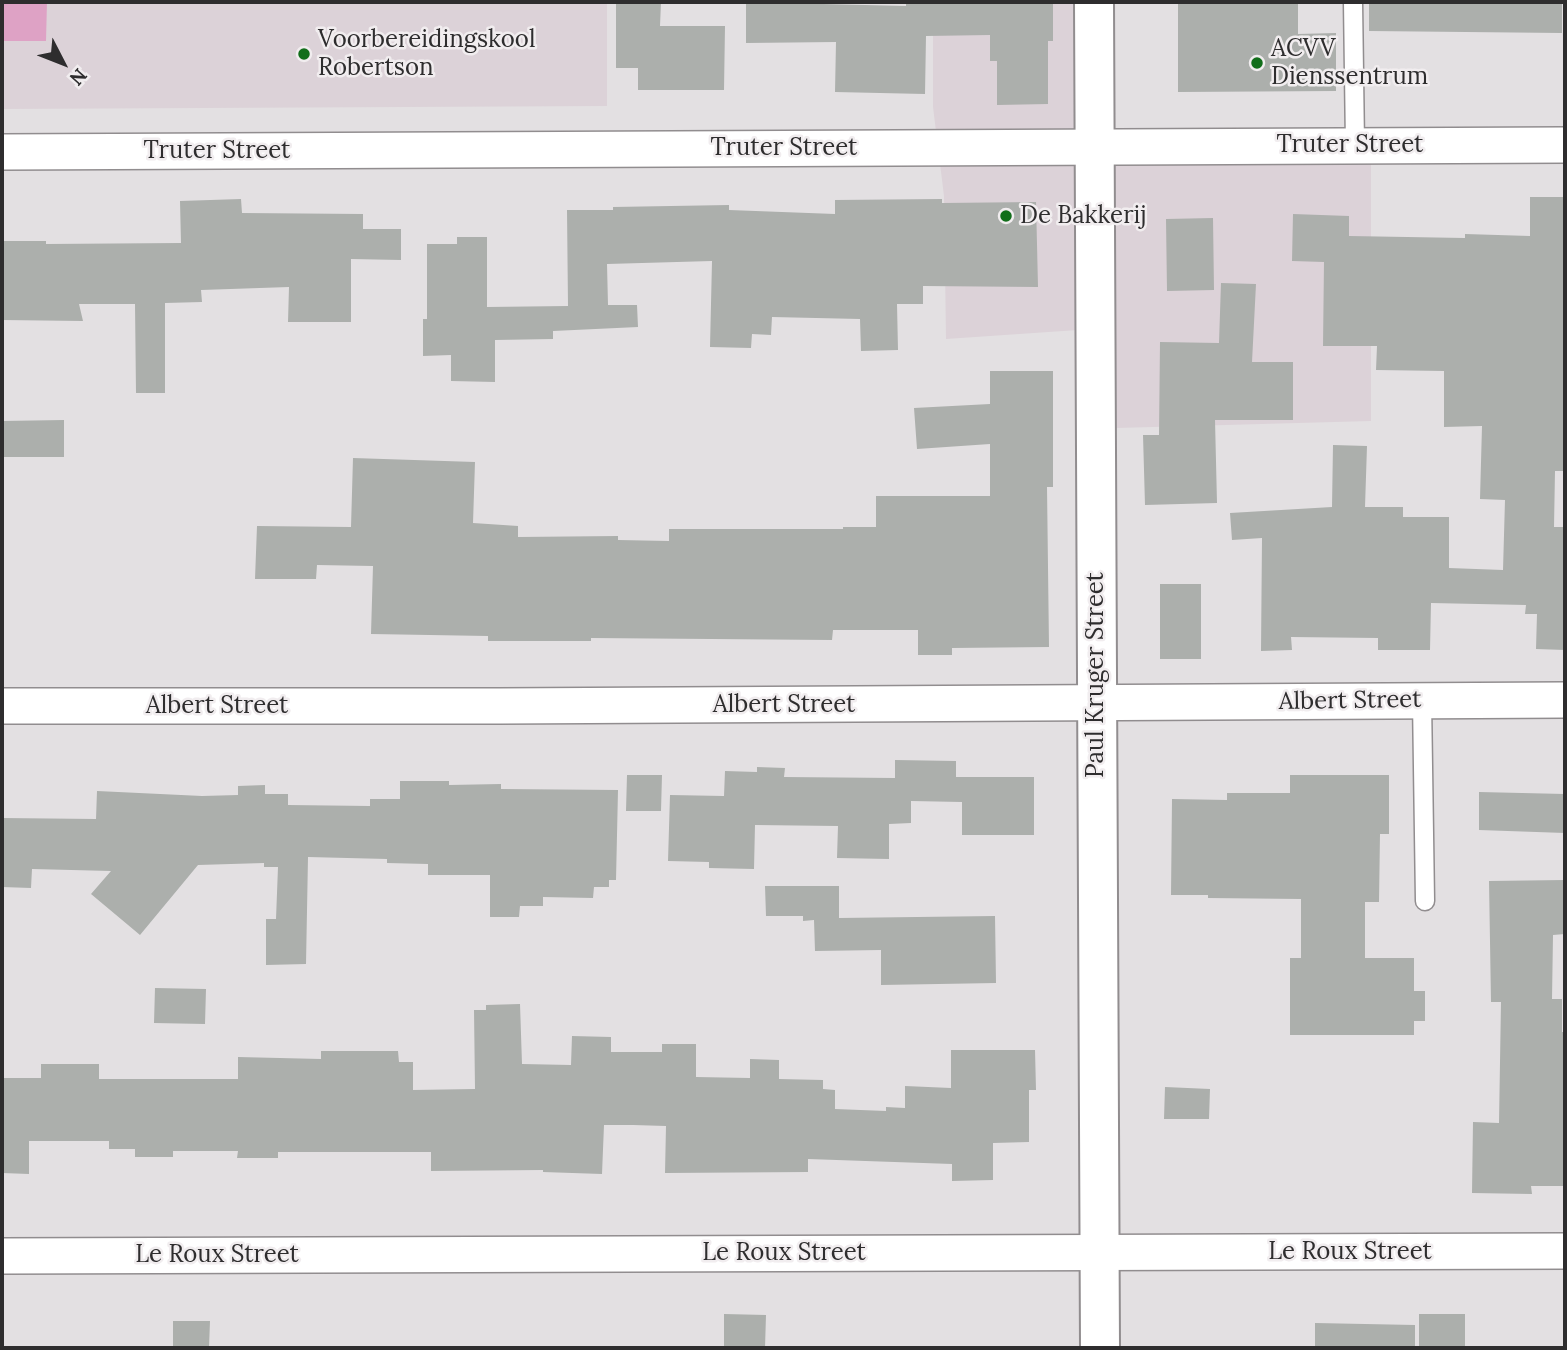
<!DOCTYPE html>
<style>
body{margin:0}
#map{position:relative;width:1567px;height:1350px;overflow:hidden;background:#e3e0e2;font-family:Lora,serif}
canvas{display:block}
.frame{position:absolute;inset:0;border:4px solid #2e2d2e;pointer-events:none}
.north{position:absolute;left:28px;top:28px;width:70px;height:70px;-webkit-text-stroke:5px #f1edef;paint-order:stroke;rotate:132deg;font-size:19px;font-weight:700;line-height:28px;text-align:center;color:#2e2d2e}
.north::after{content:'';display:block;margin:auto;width:24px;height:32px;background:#2e2d2e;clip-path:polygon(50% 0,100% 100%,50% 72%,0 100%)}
</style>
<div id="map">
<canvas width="1567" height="1350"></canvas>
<div class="frame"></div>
<div class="north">N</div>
</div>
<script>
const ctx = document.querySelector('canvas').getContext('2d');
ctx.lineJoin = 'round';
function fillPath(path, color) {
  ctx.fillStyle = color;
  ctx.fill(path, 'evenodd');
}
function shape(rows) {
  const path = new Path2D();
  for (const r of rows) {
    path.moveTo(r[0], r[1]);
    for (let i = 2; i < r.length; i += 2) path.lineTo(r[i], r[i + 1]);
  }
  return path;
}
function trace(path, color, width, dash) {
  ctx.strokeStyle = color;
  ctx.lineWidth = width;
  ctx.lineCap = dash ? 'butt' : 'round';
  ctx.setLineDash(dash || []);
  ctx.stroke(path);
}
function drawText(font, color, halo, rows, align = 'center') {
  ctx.font = font + ' Lora,serif';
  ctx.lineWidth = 5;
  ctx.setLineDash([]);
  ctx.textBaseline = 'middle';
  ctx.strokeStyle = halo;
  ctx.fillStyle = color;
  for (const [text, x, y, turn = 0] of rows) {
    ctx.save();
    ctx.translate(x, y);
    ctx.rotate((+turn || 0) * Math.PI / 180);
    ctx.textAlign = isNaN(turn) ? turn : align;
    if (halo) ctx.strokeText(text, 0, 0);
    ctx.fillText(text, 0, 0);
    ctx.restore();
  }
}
const built = shape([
 [2,2,607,2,607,106,2,109],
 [933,2,1091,2,1091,149,1371,151,1371,421,1080,429,1078,330,946,339,944,196,933,107]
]);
const green = shape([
 [2,2,47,2,46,41,2,41]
]);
const building = shape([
 [616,2,661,2,660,26,725,26,724,90,638,90,638,68,616,68],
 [746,2,823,2,823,4,906,6,906,3,953,2,1053,2,1053,41,1048,41,1048,104,997,105,997,61,990,61,990,35,926,36,925,94,835,92,836,42,746,43],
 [1178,2,1298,2,1298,34,1336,33,1336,91,1178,92],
 [1369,2,1562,2,1562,33,1369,31],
 [1530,197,1565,197,1565,471,1555,471,1554,527,1565,527,1565,650,1536,649,1537,614,1525,614,1526,605,1431,603,1430,650,1378,650,1378,638,1291,637,1292,650,1261,651,1262,538,1232,540,1230,513,1332,507,1333,445,1367,446,1365,507,1403,507,1403,517,1449,517,1449,568,1503,570,1505,500,1480,499,1482,426,1444,427,1444,371,1376,370,1377,346,1323,346,1324,262,1292,261,1293,214,1349,216,1349,236,1465,238,1465,234,1530,236],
 [241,199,242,213,363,214,363,229,401,229,401,260,351,259,351,322,288,322,289,287,201,290,202,302,165,303,165,393,136,393,135,304,79,304,83,321,2,320,2,241,46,241,46,244,181,243,180,201],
 [942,199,942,203,1036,202,1038,287,923,286,923,304,897,304,898,350,861,351,860,319,772,317,771,335,752,334,751,348,710,347,712,261,607,264,608,305,637,305,638,327,553,331,553,339,495,340,495,382,451,381,451,355,423,356,423,319,427,319,427,244,457,244,457,237,487,237,487,307,568,306,567,210,613,210,613,207,729,205,729,210,835,214,835,200],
 [1213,218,1214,290,1167,291,1166,219],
 [1221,283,1256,284,1252,362,1293,362,1293,420,1215,420,1217,503,1145,505,1143,435,1159,435,1160,342,1219,343],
 [990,371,1053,371,1053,487,1047,487,1049,647,952,648,952,655,918,655,918,630,833,630,832,640,591,638,591,641,488,641,488,636,371,634,373,566,317,565,316,579,255,579,257,526,351,527,353,458,475,462,473,523,518,526,518,537,618,536,618,540,669,541,669,529,843,529,843,527,876,527,876,496,990,496,990,444,917,449,914,408,990,404],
 [64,420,64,457,2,457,2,421],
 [1160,584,1201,584,1201,659,1160,659],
 [895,760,956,761,956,777,1034,777,1034,835,962,835,962,802,911,801,911,823,889,824,889,859,837,858,838,826,755,825,754,869,709,868,709,862,668,861,670,795,724,796,725,771,757,772,757,767,785,768,784,777,895,778],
 [627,775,662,775,661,811,626,811],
 [1290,775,1389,775,1389,834,1380,834,1379,902,1365,902,1365,958,1414,958,1414,991,1425,991,1425,1021,1414,1021,1414,1035,1290,1035,1290,958,1301,958,1301,899,1208,898,1208,895,1171,895,1172,799,1227,800,1227,793,1290,793],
 [400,781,449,781,449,785,501,784,501,789,618,790,616,880,609,880,609,887,594,887,593,898,543,897,543,906,520,906,519,917,490,917,490,875,428,875,428,864,387,863,387,859,308,857,306,964,266,965,266,919,276,919,278,867,264,867,264,863,198,865,140,935,91,894,111,871,32,869,31,888,2,887,2,818,96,819,97,791,202,796,238,795,238,786,265,785,265,794,288,794,288,805,370,806,370,799,400,799],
 [1479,792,1565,794,1565,833,1479,830],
 [1565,880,1565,934,1553,935,1552,999,1562,999,1562,1032,1565,1032,1565,1186,1531,1186,1532,1194,1472,1193,1473,1122,1499,1123,1501,1002,1491,1002,1489,881],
 [765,886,839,886,839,918,995,916,996,983,881,985,881,950,815,951,814,920,803,921,803,916,766,916],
 [155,988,206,989,205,1024,154,1023],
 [520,1004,522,1064,571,1065,572,1036,611,1037,611,1052,662,1052,662,1044,696,1044,696,1077,750,1078,750,1059,779,1060,779,1079,823,1080,823,1089,835,1090,835,1109,886,1111,886,1107,905,1108,905,1086,951,1088,951,1050,1035,1050,1036,1090,1029,1090,1029,1142,993,1143,993,1180,952,1181,952,1164,808,1159,808,1172,665,1173,666,1126,633,1125,604,1125,602,1174,543,1172,543,1170,431,1171,431,1152,278,1152,278,1158,237,1158,238,1151,173,1151,173,1157,135,1157,135,1149,109,1149,109,1141,29,1141,29,1174,2,1173,2,1078,41,1078,41,1064,99,1064,99,1079,238,1079,238,1057,321,1059,321,1051,398,1051,399,1062,413,1062,413,1090,475,1089,474,1010,486,1010,486,1005],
 [1165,1087,1210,1089,1209,1119,1164,1119],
 [724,1314,766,1315,765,1348,724,1348],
 [1419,1314,1465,1314,1465,1348,1419,1348],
 [173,1321,210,1321,209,1348,173,1348],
 [1315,1323,1415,1325,1415,1348,1315,1348]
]);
const lane = shape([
 [1353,2,1355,145],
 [1422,700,1425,901]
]);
const street = shape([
 [2,152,1565,145],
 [2,706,500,706,1565,700],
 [2,1256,1565,1251]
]);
const secondary = shape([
 [1094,2,1100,1348]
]);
const markers = [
 [304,54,7,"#116e1a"],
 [1257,63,7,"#116e1a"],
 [1006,216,7,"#116e1a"]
];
const poiNames = [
 ["Voorbereidingskool",318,40],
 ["Robertson",318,68],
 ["ACVV",1271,49],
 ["Dienssentrum",1271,77],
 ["De Bakkerij",1020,216]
];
const streetNames = [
 ["Truter Street",1350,145],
 ["Truter Street",784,148],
 ["Truter Street",217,151],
 ["Paul Kruger Street",1096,675,-90],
 ["Albert Street",1350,701,-1],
 ["Albert Street",784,705],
 ["Albert Street",217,706],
 ["Le Roux Street",1350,1252],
 ["Le Roux Street",784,1253],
 ["Le Roux Street",217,1255]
];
fillPath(built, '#dcd2d8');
fillPath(green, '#dea2c5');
fillPath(building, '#acafac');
trace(lane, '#918d8f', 21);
trace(street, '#918d8f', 38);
trace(secondary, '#918d8f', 42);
trace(lane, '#fff', 18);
trace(street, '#fff', 35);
trace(secondary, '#fff', 38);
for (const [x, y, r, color] of markers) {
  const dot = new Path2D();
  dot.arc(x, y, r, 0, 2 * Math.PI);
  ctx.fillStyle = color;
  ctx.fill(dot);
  trace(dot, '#f1edef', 2.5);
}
drawText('24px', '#2e2d2e', '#f1edef', poiNames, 'left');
drawText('24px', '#2e2d2e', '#f1edef', streetNames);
</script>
